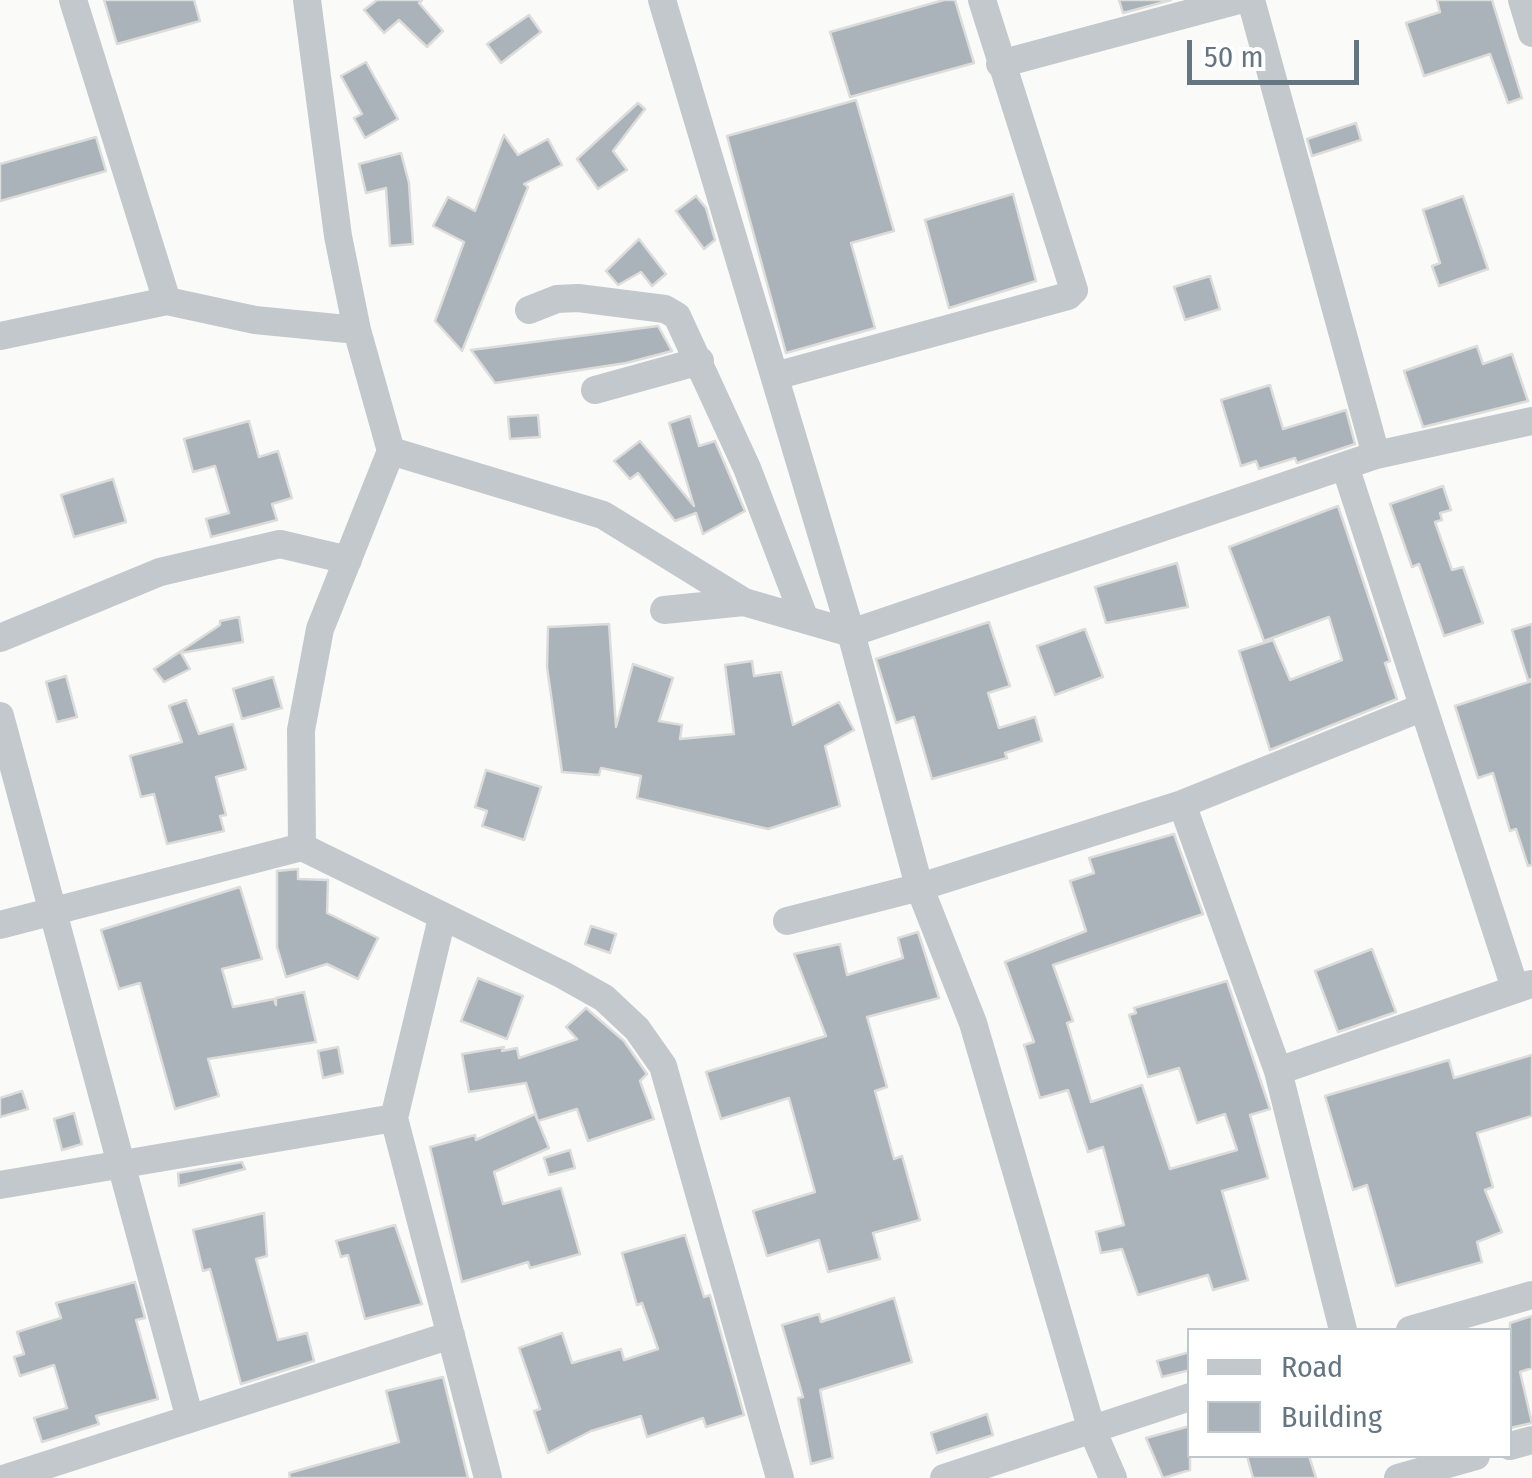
<!DOCTYPE html>
<style>
body{margin:0}
#map{position:relative;width:1532px;height:1478px;overflow:hidden;background:#fafaf8;font-family:"Fira Sans Condensed",sans-serif}
canvas{display:block}
.legend{position:absolute;left:1187px;top:1328px;width:325px;height:130px;box-sizing:border-box;background:#fff;border:2px solid #c1c8cd;margin:0;padding:12px 18px;list-style:none;font-size:30px;color:#657683}
.legend li{display:flex;align-items:center;gap:20px;height:50px}
.legend b{width:50px;border:2px solid #c1c8cd}
.scale{position:absolute;left:1187px;top:40px;width:172px;height:45px;box-sizing:border-box;border:5px solid #657683;border-top:0;padding-left:12px;font-size:30px;line-height:35px;white-space:nowrap;color:#657683;-webkit-text-stroke:8px #fff;paint-order:stroke}
</style>
<div id="map">
<canvas width="1532" height="1478"></canvas>
<ul class="legend">
<li><b style="height:12px;background:#c3c8cc"></b>Road</li>
<li><b style="height:28px;background:#aab3b9"></b>Building</li>
</ul>
<div class="scale">50 m</div>
</div>
<script>
const ctx = document.querySelector('canvas').getContext('2d');
ctx.lineJoin = 'round';
function fillPath(path, color) {
  ctx.fillStyle = color;
  ctx.fill(path, 'evenodd');
}
function shape(rows) {
  const path = new Path2D();
  for (const r of rows) {
    path.moveTo(r[0], r[1]);
    for (let i = 2; i < r.length; i += 2) path.lineTo(r[i], r[i + 1]);
  }
  return path;
}
function trace(path, color, width, dash) {
  ctx.strokeStyle = color;
  ctx.lineWidth = width;
  ctx.lineCap = dash ? 'butt' : 'round';
  ctx.setLineDash(dash || []);
  ctx.stroke(path);
}
const building = shape([
 [104,0,194,0,200,21,117,44,104,0],
 [377,0,422,0,419,3,443,31,427,47,399,20,384,33,364,10,377,0],
 [944,0,955,0,974,63,850,97,830,32,944,0],
 [1119,0,1171,0,1123,13,1119,0],
 [1437,0,1492,0,1522,98,1508,103,1490,54,1424,76,1406,23,1440,12,1437,0],
 [529,15,541,32,501,63,487,44,529,15],
 [366,62,398,119,365,138,354,118,362,114,341,76,366,62],
 [856,100,894,231,851,243,875,328,786,353,727,136,856,100],
 [638,103,645,109,613,151,627,170,598,189,577,159,638,103],
 [1356,123,1361,140,1312,156,1307,139,1356,123],
 [504,135,518,155,548,139,562,165,524,184,528,187,462,351,435,321,464,242,433,226,448,197,475,211,504,135],
 [96,137,106,171,0,201,0,164,96,137],
 [401,153,409,183,413,244,390,246,386,188,366,193,359,164,401,153],
 [1013,194,1036,281,949,308,925,220,1013,194],
 [696,196,706,208,715,240,704,249,676,211,696,196],
 [1463,196,1488,269,1439,286,1432,266,1440,263,1423,210,1463,196],
 [639,239,666,274,652,286,641,272,618,285,606,271,639,239],
 [1210,276,1220,309,1185,320,1174,287,1210,276],
 [658,326,672,351,626,363,495,383,471,350,658,326],
 [1477,346,1483,364,1512,354,1528,401,1423,427,1404,371,1477,346],
 [1270,385,1283,429,1346,410,1355,444,1297,463,1295,458,1259,469,1256,461,1241,466,1221,400,1270,385],
 [538,415,540,437,510,439,508,417,538,415],
 [690,416,699,446,715,441,745,511,703,534,696,513,675,521,638,473,630,479,614,461,640,441,694,506,669,423,690,416],
 [249,421,259,457,278,451,292,498,272,504,277,520,211,537,206,519,229,513,215,466,193,472,184,439,249,421],
 [113,479,126,522,74,537,61,495,113,479],
 [1443,486,1451,510,1440,513,1442,520,1435,522,1452,570,1463,567,1483,623,1444,636,1419,564,1412,567,1390,504,1443,486],
 [1338,506,1390,661,1385,663,1397,699,1270,750,1239,651,1273,640,1290,680,1342,660,1329,617,1264,641,1229,547,1338,506],
 [1177,563,1188,607,1106,623,1095,587,1177,563],
 [239,617,243,642,181,653,190,669,164,682,154,669,220,625,220,621,239,617],
 [989,622,1010,686,988,693,999,728,1035,717,1042,741,1005,753,1007,758,932,779,914,717,896,723,876,659,989,622],
 [609,624,616,727,633,664,673,678,659,721,682,725,680,739,734,734,725,665,752,661,754,676,781,672,793,725,839,702,854,730,825,746,840,806,768,829,637,798,641,776,601,768,599,775,562,772,547,667,548,627,609,624],
 [1532,624,1532,679,1528,680,1512,630,1532,624],
 [1085,629,1103,677,1055,695,1037,646,1085,629],
 [66,676,77,717,57,722,46,682,66,676],
 [273,677,282,708,242,719,233,689,273,677],
 [1532,681,1532,865,1528,866,1516,829,1510,831,1493,773,1478,778,1455,706,1532,681],
 [186,700,199,734,233,724,246,769,216,777,226,815,220,816,224,831,167,844,154,794,141,797,130,756,182,742,169,706,186,700],
 [486,770,541,787,524,840,482,826,487,811,475,807,486,770],
 [1174,834,1203,914,1053,965,1073,1021,1067,1023,1091,1102,1142,1085,1170,1169,1237,1150,1225,1114,1197,1123,1179,1068,1148,1077,1129,1015,1136,1013,1134,1008,1227,981,1270,1109,1250,1115,1268,1178,1222,1191,1248,1280,1213,1290,1208,1275,1138,1295,1122,1249,1101,1253,1096,1232,1124,1225,1103,1147,1088,1152,1068,1090,1040,1098,1024,1045,1034,1042,1005,962,1086,931,1070,881,1094,873,1089,858,1174,834],
 [298,869,298,879,328,880,327,913,378,938,358,979,327,964,286,977,277,947,277,871,298,869],
 [240,887,262,959,222,969,233,1007,274,999,276,1005,276,998,304,992,316,1042,208,1059,219,1096,175,1109,140,983,119,989,101,930,240,887],
 [591,926,616,934,610,953,585,944,591,926],
 [918,932,939,998,867,1017,887,1087,875,1091,894,1159,902,1156,920,1220,873,1233,880,1259,828,1272,819,1240,767,1256,753,1211,815,1192,789,1098,721,1119,706,1072,826,1036,794,954,840,944,847,975,903,958,898,938,918,932],
 [1372,949,1396,1012,1338,1032,1315,971,1372,949],
 [478,978,523,996,507,1039,461,1021,478,978],
 [586,1008,624,1041,647,1074,640,1081,654,1119,588,1141,577,1109,538,1121,526,1083,469,1092,462,1054,504,1047,502,1051,517,1048,519,1058,577,1039,566,1027,586,1008],
 [338,1047,343,1073,323,1078,318,1051,338,1047],
 [1532,1055,1532,1116,1477,1133,1493,1187,1485,1190,1502,1232,1477,1242,1482,1262,1396,1286,1367,1185,1353,1190,1325,1096,1449,1060,1454,1078,1532,1055],
 [22,1091,28,1109,0,1117,0,1098,22,1091],
 [74,1113,82,1144,62,1150,54,1119,74,1113],
 [535,1114,549,1148,494,1172,503,1204,561,1188,580,1254,530,1268,528,1262,462,1282,430,1147,475,1135,476,1140,535,1114],
 [570,1150,575,1168,549,1175,544,1158,570,1150],
 [242,1162,245,1169,179,1186,178,1173,242,1162],
 [264,1213,267,1256,256,1259,278,1340,307,1333,314,1361,241,1384,210,1269,203,1271,193,1230,264,1213],
 [395,1225,422,1304,365,1319,348,1255,341,1257,336,1241,395,1225],
 [685,1235,704,1297,710,1295,744,1415,706,1427,703,1418,647,1437,641,1416,591,1431,548,1453,534,1411,540,1409,519,1348,562,1333,572,1363,621,1349,624,1360,658,1349,642,1303,637,1305,622,1253,685,1235],
 [135,1282,145,1318,136,1320,158,1399,96,1416,99,1424,42,1442,34,1418,67,1408,54,1365,20,1376,14,1357,24,1354,17,1332,61,1318,56,1303,135,1282],
 [894,1298,912,1362,820,1390,833,1458,811,1464,798,1398,803,1397,782,1325,819,1314,821,1322,894,1298],
 [1532,1316,1532,1368,1520,1372,1532,1423,1510,1428,1510,1323,1532,1316],
 [1190,1352,1190,1370,1162,1377,1157,1361,1190,1352],
 [443,1377,468,1478,290,1478,289,1473,399,1442,386,1391,443,1377],
 [987,1414,993,1435,937,1453,931,1433,987,1414],
 [1190,1426,1190,1470,1163,1478,1146,1438,1190,1426],
 [1247,1456,1309,1456,1316,1478,1253,1478,1247,1456]
]);
const minor = shape([
 [73,0,167,301],
 [307,0,338,236,357,330,391,451,320,629,301,730,302,847,563,975,604,998,637,1029,663,1066,780,1478],
 [662,0,851,633,919,886,973,1023,1091,1427,1113,1478],
 [1251,0,1376,455],
 [1522,0,1532,33],
 [1000,64,1239,0],
 [529,310,557,299,578,298,665,309,677,316,747,468,804,617],
 [0,336,167,301,255,320,357,330],
 [775,376,1068,296,1074,290,982,0],
 [595,390,700,361],
 [391,451,603,515,744,602,851,633,1376,455,1532,421],
 [1345,466,1515,988],
 [664,610,744,602],
 [0,638,160,572,280,544,348,560],
 [0,716,190,1419],
 [1182,804,1278,1071,1343,1330],
 [442,918,394,1118,488,1478],
 [787,921,920,887,1182,804,1421,708],
 [0,925,302,847],
 [1278,1071,1531,984],
 [0,1185,394,1118],
 [1410,1330,1532,1295],
 [1510,1446,1532,1440],
 [6,1478,451,1335],
 [944,1478,1190,1397],
 [1398,1478,1476,1456]
]);
fillPath(building, '#aab3b9');
trace(building, '#dcdcda', 2.5);
trace(minor, '#c3c8cc', 28);
</script>
